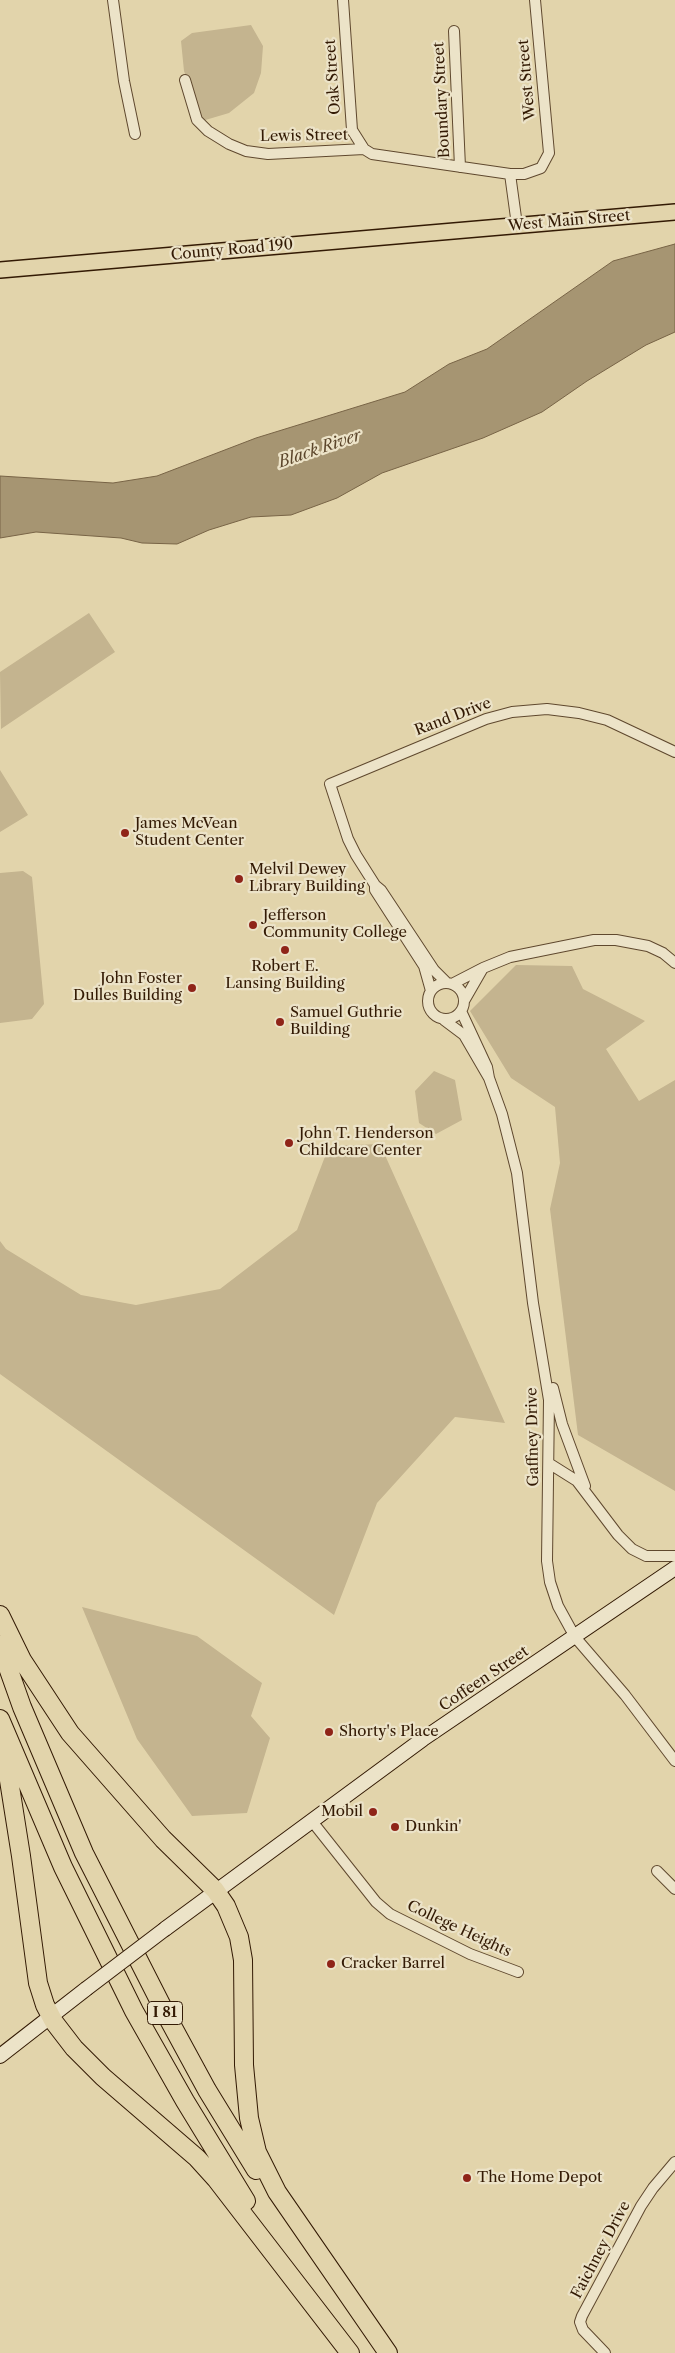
<!DOCTYPE html>
<style>
body{margin:0}
canvas{display:block;background:#e2d4ab}
</style>
<canvas width="675" height="2353"></canvas>
<script>
const ctx = document.querySelector('canvas').getContext('2d');
ctx.lineJoin = 'round';
function fillPath(path, color) {
  ctx.fillStyle = color;
  ctx.fill(path, 'evenodd');
}
function shape(rows) {
  const path = new Path2D();
  for (const r of rows) {
    if (r.length === 3) {
      path.moveTo(r[0] + r[2], r[1]);
      path.arc(r[0], r[1], r[2], 0, 2 * Math.PI);
      continue;
    }
    path.moveTo(r[0], r[1]);
    for (let i = 2; i < r.length; i += 2) path.lineTo(r[i], r[i + 1]);
  }
  return path;
}
function trace(path, color, width, dash) {
  ctx.strokeStyle = color;
  ctx.lineWidth = width;
  ctx.lineCap = dash ? 'butt' : 'round';
  ctx.setLineDash(dash || []);
  ctx.stroke(path);
}
function drawText(font, color, halo, rows, align = 'center') {
  ctx.font = font + ' "Libre Caslon Text",serif';
  ctx.lineWidth = 4.5;
  ctx.setLineDash([]);
  ctx.textBaseline = 'middle';
  ctx.strokeStyle = halo;
  ctx.fillStyle = color;
  for (const [text, x, y, turn = 0] of rows) {
    ctx.save();
    ctx.translate(x, y);
    ctx.rotate((+turn || 0) * Math.PI / 180);
    ctx.textAlign = isNaN(turn) ? turn : align;
    if (halo) ctx.strokeText(text, 0, 0);
    ctx.fillText(text, 0, 0);
    ctx.restore();
  }
}
const green = shape([
 [251,25,263,46,261,73,254,93,229,113,202,121,184,71,181,41,192,33],
 [89,613,115,652,1,729,0,672],
 [0,770,28,815,0,832],
 [23,871,32,877,44,1004,32,1019,0,1023,0,873],
 [516,965,572,966,583,989,645,1021,606,1049,639,1101,675,1080,675,1491,578,1435,550,1209,560,1163,555,1107,511,1078,470,1011],
 [434,1071,455,1080,462,1120,436,1134,419,1123,415,1091],
 [380,1144,505,1423,455,1417,377,1503,334,1615,0,1374,0,1241,6,1249,81,1295,136,1305,220,1289,297,1230,329,1146],
 [82,1607,197,1636,262,1683,251,1716,270,1738,247,1813,192,1816,137,1739]
]);
const water = shape([
 [675,244,675,332,646,345,587,381,542,412,483,438,382,473,337,498,291,515,251,517,209,530,177,544,142,543,121,538,36,532,0,538,0,476,113,483,157,476,256,438,405,392,449,364,487,349,613,261,675,244]
]);
const street = shape([
 [113,0,124,81,135,134],
 [343,0,352,130,364,149],
 [454,31,460,167],
 [185,80,197,120,208,131,229,144,246,151,268,154,364,149,372,154,510,174,524,174,541,168,549,153,535,0],
 [510,174,517,225],
 [375,885,356,855,348,839,330,784,486,719,512,712,547,709,579,713,607,720,675,752],
 [483,968,510,957,594,940,616,940,648,946,663,953,675,963],
 [446,1001,18],
 [452,984,483,968,464,1001],
 [431,991,424,966,375,890,375,885,381,890,434,970,447,983],
 [444,1020,464,1035,489,1078,487,1067,461,1011],
 [489,1078,502,1114,517,1173,533,1303,549,1400,547,1561,550,1582,558,1606,575,1637,625,1695,675,1761],
 [553,1388,562,1424,585,1486],
 [550,1464,577,1481,618,1535,632,1549,646,1556,675,1556],
 [311,1820,376,1902,390,1914,470,1954,518,1972],
 [657,1871,675,1889],
 [605,2353,583,2330,580,2322,582,2316,641,2206,653,2188,675,2162]
]);
const secondary = shape([
 [165,1929,423,1739,675,1568],
 [0,2056,86,1989]
]);
const primary = shape([
 [0,270,675,212]
]);
const highway = shape([
 [0,1615,22,1660,70,1733,163,1839,215,1890,226,1906,239,1937,243,1960,244,2065,249,2118,257,2152,277,2192,388,2353],
 [0,1645,22,1707,84,1853,169,2020,207,2090,256,2170],
 [0,1719,63,1867,134,2011,185,2101,246,2201],
 [0,1748,8,1774,21,1856,38,1983,45,2005,54,2022,74,2048,103,2077,197,2158,216,2179,350,2353]
]);
const secondaryBridge = shape([
 [86,1989,165,1929]
]);
const markers = [
 [125,833,5,"#8f2418"],
 [239,879,5,"#8f2418"],
 [253,925,5,"#8f2418"],
 [285,950,5,"#8f2418"],
 [192,988,5,"#8f2418"],
 [280,1022,5,"#8f2418"],
 [289,1143,5,"#8f2418"],
 [329,1732,5,"#8f2418"],
 [373,1812,5,"#8f2418"],
 [395,1827,5,"#8f2418"],
 [331,1964,5,"#8f2418"],
 [467,2178,5,"#8f2418"]
];
const shields = [
 [165,2013,35]
];
const shieldNames = [
 ["I 81",165,2013]
];
const streetNames = [
 ["Oak Street",333,77,-94],
 ["West Street",527,80,-95],
 ["Boundary Street",442,100,-93],
 ["Lewis Street",304,136,-1],
 ["West Main Street",569,221,-5],
 ["County Road 190",232,250,-5],
 ["Rand Drive",453,717,-21],
 ["Gaffney Drive",533,1437,-91],
 ["Coffeen Street",484,1679,-34],
 ["College Heights",459,1929,25],
 ["Faichney Drive",601,2250,-62]
];
const poiNames = [
 ["James McVean",135,824],
 ["Student Center",135,841],
 ["Melvil Dewey",249,870],
 ["Library Building",249,887],
 ["Jefferson",263,916],
 ["Community College",263,933],
 ["Robert E.",285,967,"center"],
 ["Lansing Building",285,984,"center"],
 ["John Foster",182,979,"right"],
 ["Dulles Building",182,996,"right"],
 ["Samuel Guthrie",290,1013],
 ["Building",290,1030],
 ["John T. Henderson",299,1134],
 ["Childcare Center",299,1151],
 ["Shorty's Place",339,1732],
 ["Mobil",363,1812,"right"],
 ["Dunkin'",405,1827],
 ["Cracker Barrel",341,1964],
 ["The Home Depot",477,2178]
];
const waterNames = [
 ["Black River",320,449,-19]
];
fillPath(green, '#c4b48f');
fillPath(water, '#a69572');
trace(water, '#786446', 1);
trace(street, '#5f482e', 12);
trace(secondary, '#331a04', 16);
trace(primary, '#331a04', 18);
trace(highway, '#331a04', 20);
trace(street, '#ece3c8', 10);
trace(secondary, '#ece3c8', 14);
trace(primary, '#e2d4ab', 15);
trace(highway, '#e2d4ab', 18);
trace(secondaryBridge, '#331a04', 16, []);
trace(secondaryBridge, '#ece3c8', 14);
for (const [x, y, r, color] of markers) {
  const dot = new Path2D();
  dot.arc(x, y, r, 0, 2 * Math.PI);
  ctx.fillStyle = color;
  ctx.fill(dot);
  trace(dot, '#ece3c8', 2);
}
for (const [x, y, w] of shields) {
  const box = new Path2D();
  box.roundRect(x - w / 2, y - 11.5, w, 23, 4);
  ctx.fillStyle = '#ece3c8';
  ctx.fill(box);
  trace(box, '#331a04', 1);
}
drawText('bold 14px', '#331a04', null, shieldNames);
drawText('15px', '#331a04', '#ece3c8', streetNames);
drawText('15px', '#331a04', '#ece3c8', poiNames, 'left');
drawText('italic 16px', '#5b452a', '#ece3c8', waterNames);
</script>
